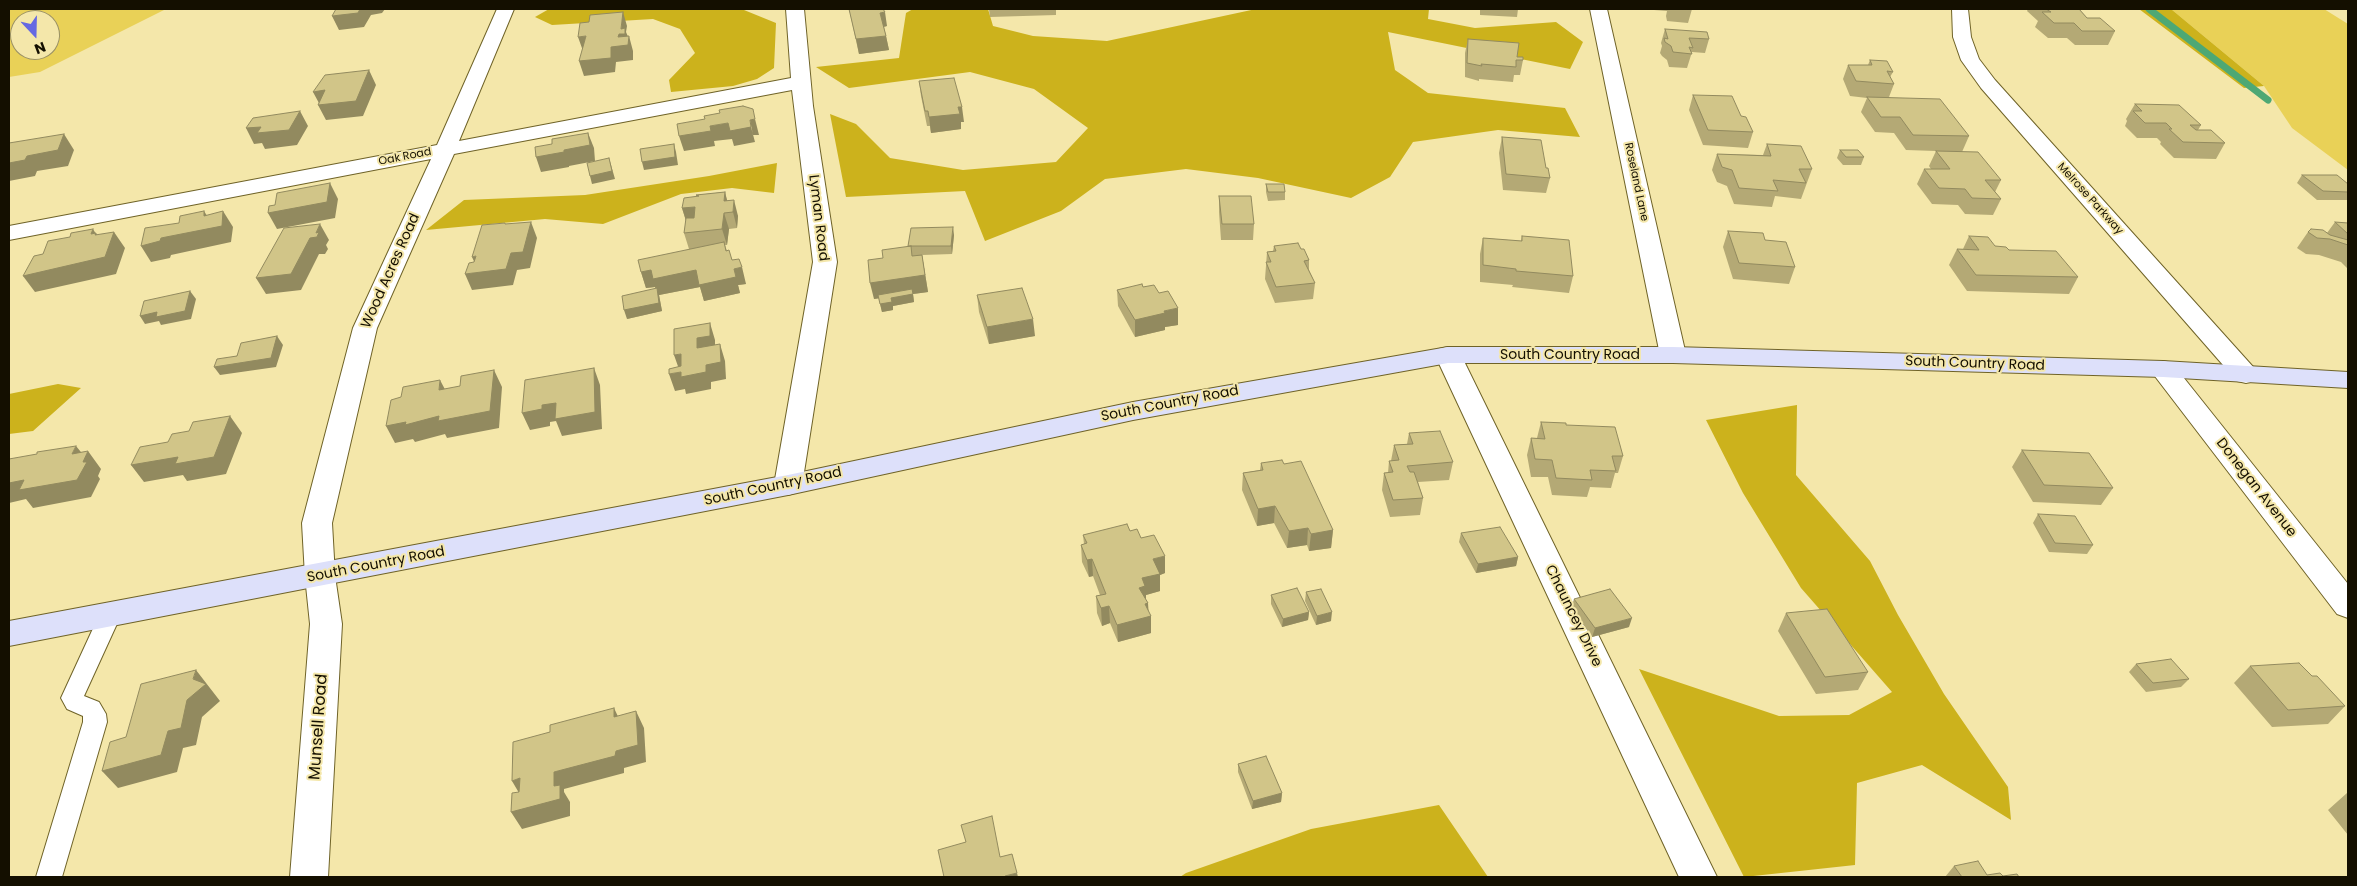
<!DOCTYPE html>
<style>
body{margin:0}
#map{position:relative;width:2357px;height:886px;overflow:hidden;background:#f4e7aa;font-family:Poppins,sans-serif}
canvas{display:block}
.frame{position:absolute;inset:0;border:10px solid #140f00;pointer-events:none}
.north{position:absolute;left:10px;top:10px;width:50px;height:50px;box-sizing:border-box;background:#f4e7aa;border:1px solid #9a9166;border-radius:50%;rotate:159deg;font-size:14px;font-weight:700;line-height:20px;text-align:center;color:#140f00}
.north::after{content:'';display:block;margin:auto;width:18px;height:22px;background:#6669e2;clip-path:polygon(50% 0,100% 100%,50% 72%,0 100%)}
</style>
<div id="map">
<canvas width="2357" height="886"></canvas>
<div class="frame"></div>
<div class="north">N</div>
</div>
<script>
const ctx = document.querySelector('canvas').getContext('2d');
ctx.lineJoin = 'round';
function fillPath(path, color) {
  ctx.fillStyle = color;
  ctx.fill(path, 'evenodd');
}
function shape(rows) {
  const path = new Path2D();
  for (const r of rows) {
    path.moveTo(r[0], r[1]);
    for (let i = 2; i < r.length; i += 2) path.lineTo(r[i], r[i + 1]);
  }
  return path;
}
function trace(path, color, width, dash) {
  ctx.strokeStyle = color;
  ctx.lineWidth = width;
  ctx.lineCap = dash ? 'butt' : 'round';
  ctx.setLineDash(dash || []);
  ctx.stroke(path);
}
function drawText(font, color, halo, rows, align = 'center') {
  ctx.font = font + ' Poppins,sans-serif';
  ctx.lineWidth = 4;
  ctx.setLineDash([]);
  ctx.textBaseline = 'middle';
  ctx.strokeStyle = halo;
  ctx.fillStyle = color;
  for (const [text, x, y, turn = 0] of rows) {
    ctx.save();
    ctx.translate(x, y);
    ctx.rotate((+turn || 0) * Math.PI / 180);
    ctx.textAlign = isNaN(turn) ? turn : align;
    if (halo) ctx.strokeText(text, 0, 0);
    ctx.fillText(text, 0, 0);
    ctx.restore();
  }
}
const green = shape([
 [9,9,166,9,40,72,9,77],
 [20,20,50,20,50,50,20,50],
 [2171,9,2324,9,2348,24,2348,170,2292,128,2264,86]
]);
const forest = shape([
 [549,9,744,10,776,23,774,68,757,79,733,86,671,92,669,80,695,53,680,29,653,19,552,25,535,17],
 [913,9,988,9,993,26,1033,36,1107,41,1256,9,1429,9,1428,19,1475,28,1556,22,1583,42,1570,69,1388,32,1395,70,1428,93,1565,108,1580,137,1498,130,1413,142,1390,177,1351,198,1258,178,1186,169,1105,179,1061,211,985,241,965,191,846,197,830,114,856,124,890,158,963,170,1056,162,1088,128,1034,89,970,72,849,88,816,67,899,58,906,13],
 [2139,9,2171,9,2264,86,2244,88],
 [777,163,774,193,732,188,681,194,603,224,545,219,426,230,464,200,585,195,709,176],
 [58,384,81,388,33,431,9,434,9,394],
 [1797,405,1796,475,1870,561,1898,615,1944,694,2008,787,2011,820,1922,765,1857,783,1855,865,1744,877,1639,669,1779,716,1849,715,1892,692,1801,588,1743,493,1706,420],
 [1439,805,1488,877,1180,877,1186,873,1311,829]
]);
const stream = shape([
 [2149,9,2268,100]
]);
const service = shape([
 [110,607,118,609,121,615,84,696,99,702,106,714,107,722,62,877,36,877,83,722,83,716,67,709,61,698,102,609,110,607]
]);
const minor = shape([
 [497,9,514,9,459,141,791,78,786,9,804,9,813,106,837,262,802,485,798,492,788,495,778,492,774,485,813,262,792,90,454,154,377,328,332,523,335,576,342,624,328,877,290,877,310,624,305,576,302,523,353,328,431,159,9,240,9,226,437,145,497,9],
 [1590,9,1607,9,1686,355,1682,361,1673,363,1664,361,1660,355,1590,9],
 [1952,9,1968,9,1971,37,1979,59,1995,80,2255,369,2259,375,2255,381,2246,383,2237,381,1981,88,1961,60,1953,37,1952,9],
 [1448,347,1457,349,1461,355,1717,877,1679,877,1435,355,1439,349,1448,347],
 [2163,361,2172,363,2348,584,2348,618,2337,614,2154,375,2150,369,2154,363,2163,361]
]);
const secondary = shape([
 [1448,347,1673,347,2163,361,2348,372,2348,388,2163,377,1673,363,1448,363,1133,420,788,495,9,646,9,621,788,475,1133,402,1448,347]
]);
const wall = shape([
 [849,9,887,26,884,27,886,36,889,50,859,54],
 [989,9,1056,9,1056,15,990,17],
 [1480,9,1518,9,1517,17,1480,15],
 [1654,9,1692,9,1688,23,1667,21,1666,16,1667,11,1654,10],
 [2028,9,2081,9,2080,10,2087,18,2115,31,2108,45,2075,45,2067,38,2048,38,2035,27,2038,21,2027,11],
 [1665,29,1709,39,1705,53,1692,52,1687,68,1669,67,1667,60,1662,56,1660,53,1662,46,1661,43],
 [1468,39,1517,57,1523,60,1520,75,1514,75,1513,82,1479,79,1479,81,1465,77,1465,53],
 [1870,60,1893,72,1890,77,1894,84,1889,97,1969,136,1962,152,2001,180,1995,192,2001,199,1993,215,1965,214,1958,205,1932,204,1917,184,1924,169,1931,169,1929,166,1936,151,1906,150,1894,133,1875,132,1861,112,1867,98,1850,96,1843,79,1848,65,1868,65],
 [919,81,964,122,961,122,961,129,931,133,930,126,927,126,921,96],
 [1693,95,1741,116,1753,132,1748,148,1703,145,1689,110],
 [2135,104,2201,125,2198,130,2225,143,2216,159,2174,158,2160,144,2161,142,2157,138,2137,138,2125,126,2127,121,2126,119],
 [1502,137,1546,168,1550,178,1546,193,1503,190,1499,153],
 [1767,144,1812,169,1801,199,1775,196,1772,207,1734,204,1727,186,1717,182,1712,170,1717,154,1763,155],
 [1840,150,1864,157,1861,165,1843,165,1837,158],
 [2302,175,2348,184,2348,200,2317,200,2297,183],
 [1266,184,1285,192,1285,200,1268,201,1266,192],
 [725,192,727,201,738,216,737,228,729,229,727,245,725,245,727,251,746,284,738,285,740,293,704,301,700,287,659,295,662,311,627,319,656,289,655,287,646,288,641,272,689,249,684,233,686,221,682,208,696,197,696,195],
 [1219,196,1254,224,1253,240,1221,240,1219,212],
 [2335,222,2348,223,2348,269,2341,262,2319,255,2306,254,2297,248,2308,232,2327,233],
 [1728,231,1765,240,1795,267,1789,284,1733,279,1723,247],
 [954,235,952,254,922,255,928,292,913,294,914,302,893,306,893,310,882,312,879,298,874,299,883,258,908,246],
 [1522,236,1573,276,1569,293,1512,287,1513,285,1480,282,1480,254,1483,238,1521,241],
 [1969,236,1995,246,2009,250,2078,277,2069,294,1967,291,1949,265,1957,249,1963,249],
 [1274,246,1301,249,1309,260,1309,270,1315,283,1313,299,1275,303,1265,279,1267,252,1273,251],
 [1143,287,1178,325,1165,327,1165,330,1135,337,1118,306,1117,290],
 [977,295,1035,336,989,344,979,312],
 [1541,422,1566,425,1623,456,1618,473,1615,473,1611,488,1590,487,1587,497,1552,495,1548,477,1531,477,1527,455,1531,438,1537,438],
 [1409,433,1453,462,1449,480,1418,482,1423,498,1420,515,1390,517,1382,490,1384,473,1388,473,1389,461,1391,461,1394,445,1407,444],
 [2022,450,2113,488,2101,505,2033,502,2012,467],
 [1261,463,1284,464,1333,530,1331,548,1309,551,1307,545,1287,548,1274,523,1257,526,1242,490,1243,473,1260,470],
 [2038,514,2093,545,2087,554,2049,552,2033,523],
 [1130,531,1141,538,1165,573,1160,575,1160,591,1146,595,1146,600,1148,603,1151,633,1118,642,1110,623,1102,626,1097,613,1096,596,1100,595,1093,576,1089,577,1082,562,1081,545,1084,544,1083,535],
 [1461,533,1518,557,1516,566,1476,573,1459,542],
 [1306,592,1331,621,1316,625,1305,601],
 [1271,595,1309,612,1308,620,1282,627,1271,604],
 [1574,599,1629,627,1592,637,1571,608],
 [1786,613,1868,672,1858,690,1816,694,1778,631],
 [2136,664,2189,679,2181,687,2146,692,2129,672],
 [2250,666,2312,676,2345,706,2328,724,2272,727,2234,683],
 [1238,764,1282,793,1281,802,1252,809,1238,772],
 [2347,793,2348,793,2348,835,2328,810],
 [1954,866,1987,875,2019,877,1945,877]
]);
const shadedWall = shape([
 [360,9,385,9,382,13,371,15,364,27,339,30,332,16],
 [623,12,627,26,626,32,629,39,629,36,633,51,633,60,616,62,615,72,584,76,579,61,611,47,618,37,619,34,621,29],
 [885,12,887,26,882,27,880,13],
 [586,36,583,51,578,37],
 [886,36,889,50,859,54,856,39],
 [369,70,376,85,363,116,326,120,318,105,320,105,313,92],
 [958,107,962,107,964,122,961,122,961,129,931,133,929,117],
 [300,111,308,126,297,145,265,149,262,143,254,144,246,128],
 [755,119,759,135,753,135,750,120],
 [728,123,751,127,755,142,734,146,732,139,714,141,715,146,684,151,679,136,710,126],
 [588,133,594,148,595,161,569,166,569,167,541,172,536,157,564,150],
 [64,134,74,150,68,166,37,171,35,176,9,181,9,163,27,156],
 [674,144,676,152,678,165,644,170,642,162],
 [609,158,615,179,592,184,590,176],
 [330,183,338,199,335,218,277,229,268,213],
 [725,192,729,208,724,201],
 [734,200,738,216,737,228,733,212],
 [695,207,700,223,687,224,682,208],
 [204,211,214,227,223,211,233,227,231,242,171,255,170,258,151,262,141,246,161,238,204,216],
 [724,213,729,229,727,245,722,229],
 [531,222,537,238,530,268,517,270,513,285,472,290,465,274,479,272,472,257,511,253],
 [320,224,329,240,326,245,328,249,325,254,319,254,301,290,266,294,256,278,316,233],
 [953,227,954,235,952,254,951,246],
 [93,229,96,234,96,233,107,249,91,234],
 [114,232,125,248,116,274,35,292,23,276],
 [922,255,928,292,913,294,914,302,893,306,893,310,882,312,880,304,891,298,909,294,874,299,870,283],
 [742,267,746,284,738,285,734,269],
 [651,270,696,270,736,277,740,293,704,301,700,287,659,295,662,311,627,319,624,310,658,294,655,287,646,288,641,272],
 [190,291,196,299,191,319,161,325,159,321,145,324,140,316],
 [1178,308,1178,325,1165,327,1165,330,1135,337,1135,320,1164,311],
 [1033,319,1035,336,989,344,987,327],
 [710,323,715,340,715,353,697,348,697,338],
 [277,336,283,345,276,367,220,375,214,367],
 [720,344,725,361,726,379,711,382,711,389,686,394,685,389,675,391,669,374,681,372,706,365],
 [681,354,686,371,680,372,674,355],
 [594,368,600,385,602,429,562,436,556,421,550,422,550,426,530,430,522,413,542,405],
 [494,370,502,387,499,428,447,438,445,434,415,442,413,439,395,443,386,426],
 [440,380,449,397,439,390],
 [230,416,242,433,226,474,187,481,183,475,144,482,131,465],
 [76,446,85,457,88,451,101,469,98,476,100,479,91,497,33,508,26,499,9,503,9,483,72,454],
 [1275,506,1274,523,1257,526,1258,509],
 [1308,528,1307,545,1287,548,1289,531],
 [1333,530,1331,548,1309,551,1311,534],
 [1165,556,1165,573,1160,575,1160,591,1146,595,1146,603,1139,588,1142,578,1153,559],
 [1518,557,1516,566,1476,573,1478,564],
 [1092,559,1093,576,1089,577,1087,560],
 [1148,603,1148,616,1151,616,1151,633,1118,642,1117,625,1145,604],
 [1109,606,1110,623,1102,626,1101,608],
 [1309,612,1308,620,1282,627,1283,619],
 [1332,612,1331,621,1316,625,1317,616],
 [1632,618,1629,627,1592,637,1595,628],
 [196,670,220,701,202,717,196,745,183,748,177,772,118,788,102,771,168,731,187,700],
 [614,708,622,725,614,717],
 [636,711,644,728,646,762,624,768,624,773,564,789,564,792,570,802,570,816,522,829,511,812,554,786,554,772,616,751],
 [520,778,522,798,512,781],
 [1282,793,1281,802,1252,809,1253,801],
 [1017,873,1018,877,1005,877,1005,876]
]);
const building = shape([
 [336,9,360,9,358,13,332,16,336,9],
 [849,9,883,9,885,12,880,13,886,36,856,39,849,9],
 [2046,9,2079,9,2087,18,2100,18,2115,31,2082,31,2074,23,2054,23,2042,12,2051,12,2046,9],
 [623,12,621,29,625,28,625,34,619,34,618,37,629,36,628,45,611,47,611,58,579,61,586,36,578,37,580,23,589,22,590,15,623,12],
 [1665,29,1707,32,1709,39,1689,38,1693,48,1689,47,1692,54,1673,52,1671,46,1665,42,1664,38,1668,39,1665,29],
 [1468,39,1519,43,1517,57,1523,57,1523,60,1516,60,1516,67,1481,64,1482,66,1467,63,1468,39],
 [1870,60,1887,61,1893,72,1887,71,1894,84,1856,81,1848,65,1872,65,1870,60],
 [369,70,356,101,318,105,325,90,313,92,325,75,369,70],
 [954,78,962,107,958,107,960,114,929,117,928,111,925,111,919,81,954,78],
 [1693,95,1732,96,1741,116,1746,117,1753,132,1708,130,1693,95],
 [1867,97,1940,99,1969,136,1913,135,1900,117,1881,117,1867,97],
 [2135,104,2179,105,2201,125,2190,125,2196,130,2211,130,2225,143,2183,142,2169,129,2172,129,2166,123,2145,123,2133,111,2142,111,2135,104],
 [743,106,753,109,755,119,750,120,751,127,730,131,728,123,710,126,711,131,679,136,677,124,705,119,704,116,720,113,719,110,743,106],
 [300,111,289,130,257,133,261,127,246,128,253,118,300,111],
 [588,133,590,145,564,150,564,152,536,157,535,147,552,144,552,139,588,133],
 [64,134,58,150,27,156,25,160,9,163,9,143,64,134],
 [1502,137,1541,140,1546,168,1548,168,1550,178,1506,174,1502,137],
 [674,144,675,157,642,162,640,149,674,144],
 [1767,144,1801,146,1812,169,1799,169,1806,183,1773,180,1778,191,1739,188,1732,170,1722,167,1717,154,1771,156,1767,144],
 [1840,150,1858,150,1864,157,1846,157,1840,150],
 [1936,151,1978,152,2001,180,1985,180,2001,199,1972,198,1965,189,1939,188,1924,169,1950,169,1936,151],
 [609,158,612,171,590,176,587,163,609,158],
 [2302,175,2337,175,2348,184,2348,192,2323,191,2302,175],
 [330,183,327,202,268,213,269,206,275,205,277,193,330,183],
 [1266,184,1284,184,1285,192,1268,192,1266,184],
 [725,192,724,201,734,200,733,212,724,213,722,229,684,233,686,218,694,218,695,207,682,208,684,198,699,196,696,195,725,192],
 [1219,196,1251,196,1254,224,1222,224,1219,196],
 [204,211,204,216,223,211,222,226,161,238,160,241,141,246,145,228,179,223,180,216,204,211],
 [531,222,523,252,511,253,506,269,465,274,469,263,474,262,476,256,472,257,482,225,505,223,505,224,531,222],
 [2335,222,2348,223,2348,234,2335,222],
 [320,224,316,233,319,232,317,237,310,238,291,274,256,278,284,228,320,224],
 [953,227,951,246,908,246,911,228,953,227],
 [93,229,91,234,96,233,95,235,114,232,105,257,23,276,34,256,43,254,48,241,70,237,71,233,93,229],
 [2311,229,2323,230,2330,235,2348,240,2348,245,2330,239,2317,238,2308,232,2311,229],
 [1728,231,1763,233,1765,240,1786,242,1795,267,1739,263,1728,231],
 [1522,236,1569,240,1573,276,1516,271,1516,269,1483,265,1483,238,1522,241,1522,236],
 [1969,236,1988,237,1995,246,2006,247,2009,250,2056,251,2078,277,1976,275,1957,249,1979,250,1969,236],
 [724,242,726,251,729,250,732,260,739,259,742,267,734,269,736,277,699,285,696,270,653,279,651,270,641,272,638,260,724,242],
 [1298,243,1301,249,1304,249,1309,260,1304,261,1315,283,1276,287,1266,262,1271,262,1267,252,1276,251,1274,246,1298,243],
 [911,246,912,256,922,255,925,275,870,283,868,260,883,258,882,250,911,246],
 [1142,284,1143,287,1154,285,1159,293,1168,291,1178,308,1164,311,1165,313,1135,320,1117,290,1142,284],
 [657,288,659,303,624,310,622,296,657,288],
 [1022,288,1033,319,987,327,977,295,1022,288],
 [912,289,913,294,891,298,892,302,880,304,878,295,912,289],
 [190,291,185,311,156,317,157,312,140,316,144,301,190,291],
 [710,323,710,336,697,338,697,348,720,344,721,362,706,365,706,372,681,377,681,372,669,374,669,369,681,366,681,354,674,355,674,329,710,323],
 [277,336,271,358,214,367,217,359,237,356,241,343,277,336],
 [594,368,595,412,555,419,556,403,542,405,542,409,522,413,525,380,594,368],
 [494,370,490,411,438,421,439,416,405,425,406,422,386,426,391,400,401,397,403,387,440,380,439,390,460,386,461,376,494,370],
 [230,416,214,457,175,464,178,457,131,465,140,447,168,442,172,434,189,431,193,422,230,416],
 [1541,422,1566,423,1566,425,1615,427,1623,456,1612,456,1616,471,1590,470,1592,480,1556,478,1552,460,1535,459,1531,438,1545,439,1541,422],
 [1440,431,1453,462,1407,466,1410,472,1414,472,1423,498,1393,500,1384,473,1393,472,1389,461,1399,460,1394,445,1413,444,1409,433,1440,431],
 [76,446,72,454,88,451,83,462,87,462,77,480,19,490,24,480,9,483,9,459,37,454,37,452,76,446],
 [2022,450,2089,453,2113,488,2044,485,2022,450],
 [1282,460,1284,464,1301,461,1333,530,1311,534,1308,528,1289,531,1275,506,1258,509,1243,473,1263,470,1261,463,1282,460],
 [2038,514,2075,516,2093,545,2055,543,2038,514],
 [1127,524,1130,531,1137,529,1141,538,1154,535,1165,556,1153,559,1160,574,1142,578,1145,586,1139,588,1148,603,1145,604,1151,616,1117,625,1109,606,1101,608,1096,596,1106,594,1092,559,1087,560,1081,545,1087,543,1083,535,1127,524],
 [1500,527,1518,557,1478,564,1461,533,1500,527],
 [1297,588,1309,612,1283,619,1271,595,1297,588],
 [1321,589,1332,612,1317,616,1306,592,1321,589],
 [1610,589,1632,618,1595,628,1574,599,1610,589],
 [1827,609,1868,672,1825,677,1786,613,1827,609],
 [2171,659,2189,679,2153,683,2136,664,2171,659],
 [2299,663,2312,676,2317,676,2345,706,2288,710,2250,666,2299,663],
 [196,670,193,679,206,684,187,700,181,728,168,731,161,755,102,771,110,742,126,737,141,684,196,670],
 [614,708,614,717,636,711,638,745,616,751,615,756,554,772,554,786,560,785,560,799,511,812,512,793,519,792,520,778,512,781,513,742,550,732,550,725,614,708],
 [1266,756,1282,793,1253,801,1238,764,1266,756],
 [992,816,1000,857,1012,854,1017,873,1005,876,1005,877,944,877,938,850,966,842,961,825,992,816],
 [1978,861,1987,875,2000,873,2003,876,2017,874,2019,877,1962,877,1954,866,1978,861]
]);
const farStreetnames = [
 ["Oak Road",405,157,-11],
 ["Roseland Lane",1636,182,78],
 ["Melrose Parkway",2090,199,48]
];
const streetNames = [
 ["Lyman Road",818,218,83],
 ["Wood Acres Road",391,271,-66],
 ["South Country Road",1570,355],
 ["South Country Road",1975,364,2],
 ["South Country Road",1170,404,-11],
 ["South Country Road",773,487,-12],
 ["Donegan Avenue",2256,488,52],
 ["South Country Road",376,565,-11],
 ["Chauncey Drive",1573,616,64]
];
const nearStreetnames = [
 ["Munsell Road",319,727,-86]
];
fillPath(green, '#e9d157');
fillPath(forest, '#ccb21c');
trace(stream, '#4da874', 7);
trace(service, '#6f6328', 2);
trace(minor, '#6f6328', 2);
trace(secondary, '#6f6328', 2);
fillPath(service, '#fff');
fillPath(minor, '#fff');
fillPath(secondary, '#dde0fa');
fillPath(wall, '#b4a975');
fillPath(shadedWall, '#928a5f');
fillPath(building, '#d1c588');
trace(building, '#928a5f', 1);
drawText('11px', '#140f00', '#f4e7aa', farStreetnames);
drawText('14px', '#140f00', '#f4e7aa', streetNames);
drawText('16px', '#140f00', '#f4e7aa', nearStreetnames);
</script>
